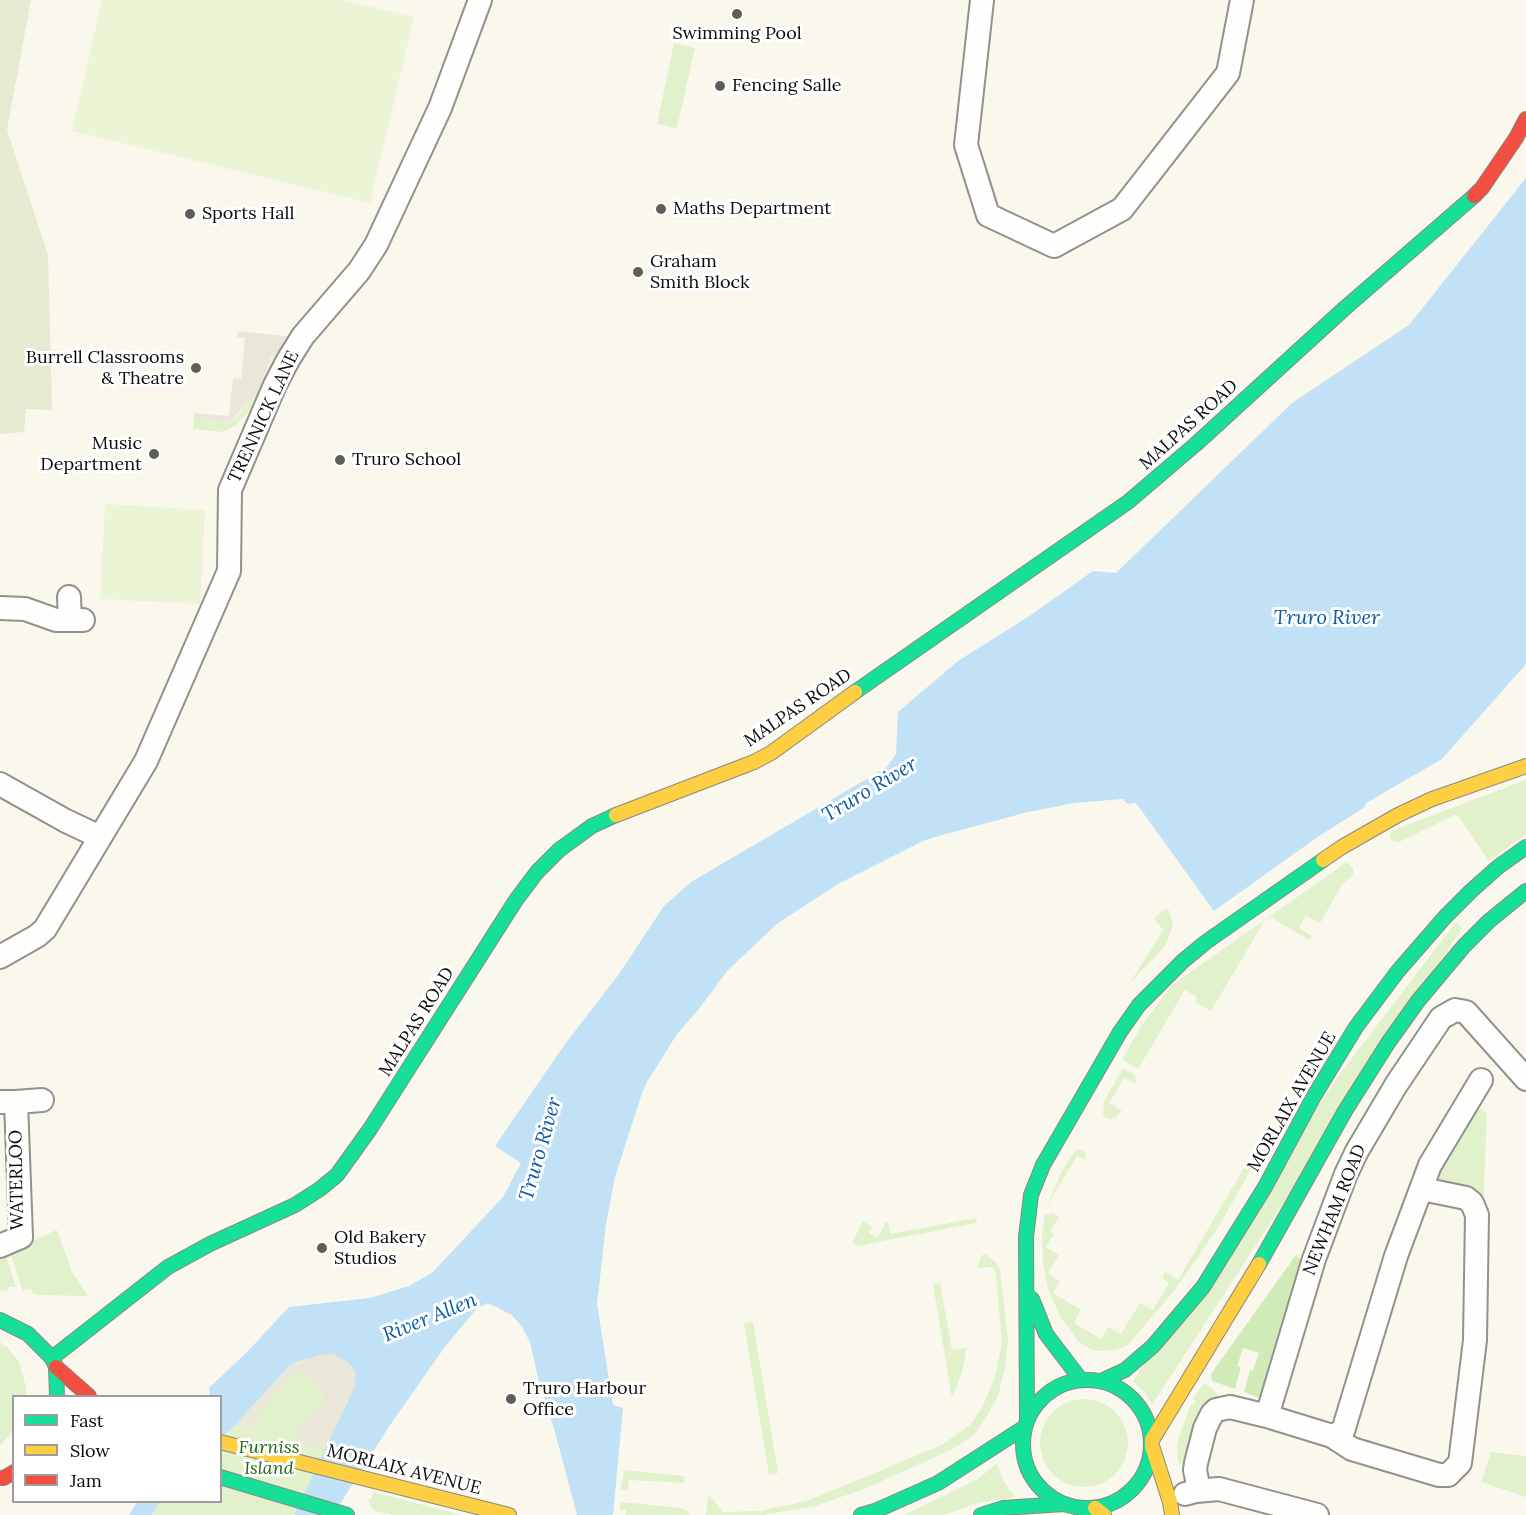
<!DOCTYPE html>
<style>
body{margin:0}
#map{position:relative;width:1526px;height:1515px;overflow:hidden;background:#faf8ed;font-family:Lora,serif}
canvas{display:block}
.legend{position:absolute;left:12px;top:1395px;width:210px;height:108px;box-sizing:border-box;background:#fff;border:2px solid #9d9d9d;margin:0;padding:8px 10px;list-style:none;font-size:18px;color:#0a0a0a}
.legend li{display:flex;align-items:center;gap:12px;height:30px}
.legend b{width:30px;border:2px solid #9d9d9d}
</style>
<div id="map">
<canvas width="1526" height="1515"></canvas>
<ul class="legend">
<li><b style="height:8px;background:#16e098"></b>Fast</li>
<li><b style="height:8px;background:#ffcf43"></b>Slow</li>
<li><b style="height:8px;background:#f24e42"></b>Jam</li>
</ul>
</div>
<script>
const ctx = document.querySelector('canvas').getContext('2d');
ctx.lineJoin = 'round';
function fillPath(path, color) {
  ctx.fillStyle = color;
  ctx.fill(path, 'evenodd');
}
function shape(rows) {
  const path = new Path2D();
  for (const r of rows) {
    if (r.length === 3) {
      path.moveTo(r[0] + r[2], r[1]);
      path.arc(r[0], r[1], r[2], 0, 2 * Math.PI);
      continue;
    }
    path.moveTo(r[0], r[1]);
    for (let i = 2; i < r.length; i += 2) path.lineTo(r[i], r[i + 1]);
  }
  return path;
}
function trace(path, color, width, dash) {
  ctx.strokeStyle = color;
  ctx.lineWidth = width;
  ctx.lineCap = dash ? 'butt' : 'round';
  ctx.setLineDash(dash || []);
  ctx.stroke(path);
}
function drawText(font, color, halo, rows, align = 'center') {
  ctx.font = font + ' Lora,serif';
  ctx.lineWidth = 6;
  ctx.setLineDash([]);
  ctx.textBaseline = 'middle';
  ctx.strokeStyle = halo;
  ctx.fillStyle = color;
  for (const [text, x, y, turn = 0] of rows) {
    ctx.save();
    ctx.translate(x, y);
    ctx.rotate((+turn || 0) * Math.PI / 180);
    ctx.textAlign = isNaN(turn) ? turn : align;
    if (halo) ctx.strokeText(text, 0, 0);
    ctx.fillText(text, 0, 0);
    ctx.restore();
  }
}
const green = shape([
 [674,43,695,48,677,128,657,124],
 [274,353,279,355,255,405,235,426,221,432,193,429,194,418,230,422,240,413,262,383],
 [1526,780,1526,834,1489,861,1458,816,1455,815,1399,842,1393,841,1390,838,1391,831],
 [1347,862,1353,868,1353,875,1342,885,1320,923,1306,915,1299,928,1312,936,1309,940,1271,917,1265,920,1211,1011,1195,1002,1197,997,1185,990,1138,1069,1122,1059,1142,1025,1172,985],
 [1168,908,1173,925,1166,945,1130,983,1163,930,1154,918],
 [1456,922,1462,928,1152,1405,1145,1393,1133,1381,1339,1075],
 [1123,1068,1135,1075,1136,1084,1124,1078,1109,1103,1122,1111,1115,1118,1109,1119,1102,1116,1104,1111,1103,1103],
 [1473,1104,1487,1113,1483,1211,1437,1185,1433,1174],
 [1078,1149,1085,1152,1086,1160,1077,1156,1047,1206,1060,1175,1072,1155],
 [1247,1163,1253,1166,1218,1228,1174,1291,1128,1345,1116,1350,1100,1351,1090,1349,1078,1341,1060,1316,1048,1289,1043,1263,1042,1236,1045,1215,1052,1213,1059,1217,1050,1232,1054,1234,1046,1247,1059,1255,1048,1273,1060,1281,1053,1293,1081,1310,1074,1323,1101,1339,1108,1327,1121,1334,1140,1303,1153,1310,1169,1283,1162,1278,1165,1272,1178,1280],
 [977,1218,976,1223,857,1246,852,1243,863,1221,872,1227,869,1233,877,1238,886,1222,888,1222,890,1234],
 [57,1230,72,1272,88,1296,40,1295,32,1293,32,1290,25,1289,23,1292,10,1250],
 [4,1250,16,1287,9,1287,8,1291,0,1290,0,1252],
 [985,1254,996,1263,1000,1270,1008,1339,1005,1368,998,1396,989,1413,975,1434,953,1449,864,1489,815,1506,763,1515,706,1515,708,1494,723,1512,760,1511,807,1501,942,1445,970,1425,982,1408,995,1377,1002,1343,996,1273,992,1267,977,1268,981,1256],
 [940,1283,952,1350,967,1348,962,1372,952,1398,933,1285],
 [753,1322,778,1473,769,1475,744,1324],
 [0,1342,7,1347,19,1362,26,1387,26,1396,14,1396,13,1431,0,1445],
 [321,1355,337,1356,349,1363,355,1386,294,1515,152,1515,159,1502,220,1502,221,1438,237,1423,288,1367,295,1362],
 [1204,1383,1213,1389,1218,1396,1205,1405,1187,1466,1178,1463,1177,1447,1179,1437,1190,1406,1196,1402,1193,1399],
 [1084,1443,44],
 [1491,1452,1526,1456,1526,1497,1481,1482],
 [997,1464,1004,1482,1015,1497,977,1503,945,1515,904,1515,976,1480],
 [624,1470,684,1476,684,1483,629,1480,628,1490,621,1490],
 [373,1492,462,1515,393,1515,374,1511,368,1500,372,1498],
 [621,1502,681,1508,685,1509,691,1515,626,1515,626,1510,620,1510]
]);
const forest = shape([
 [1296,1255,1305,1265,1267,1401,1244,1392,1250,1370,1253,1371,1259,1353,1243,1348,1237,1366,1241,1367,1235,1389,1212,1381,1211,1374]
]);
const cemetery = shape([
 [0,0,31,0,7,130,48,255,52,410,26,409,24,432,0,434]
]);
const pitch = shape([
 [102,0,342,0,414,17,370,203,72,131],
 [105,504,205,510,200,604,100,599]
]);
const plaza = shape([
 [238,331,294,337,279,355,276,352,272,355,262,383,256,393,230,422,194,418,194,413,229,416,233,378,241,379,245,338,237,337],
 [332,1354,349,1363,355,1372,357,1381,350,1399,346,1398,342,1407,341,1410,344,1412,327,1449,294,1441,296,1431,324,1400,323,1390,304,1373,294,1374,253,1421,250,1429,235,1425,288,1367,295,1362,296,1365,309,1362,308,1358,321,1355]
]);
const water = shape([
 [1526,178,1526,664,1442,759,1366,803,1365,807,1319,836,1214,911,1136,803,1127,804,1123,799,1074,803,1028,812,942,835,923,841,838,884,778,923,728,970,698,1010,677,1034,647,1082,641,1096,615,1177,606,1224,597,1304,613,1405,623,1408,613,1515,577,1515,555,1432,538,1378,530,1342,522,1327,512,1315,488,1303,477,1308,444,1348,388,1428,333,1515,294,1515,355,1386,355,1372,349,1363,332,1354,321,1355,295,1362,288,1367,237,1423,221,1438,220,1396,210,1396,209,1388,247,1352,289,1307,370,1298,409,1286,432,1273,503,1197,521,1163,495,1146,565,1044,619,974,664,906,691,882,887,767,896,754,898,712,958,661,1031,615,1093,571,1116,573,1292,403,1409,325],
 [137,1502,159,1502,152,1515,129,1515]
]);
const street = shape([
 [982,0,966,145,988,215,1054,246,1122,209,1228,73,1242,0],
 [69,597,70,620],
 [0,608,25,609,56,620,83,620],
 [0,784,66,821,100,837],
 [0,957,37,936,45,929,146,761,229,571,230,490,275,385,288,360,303,336,359,271,376,245,440,108,480,0],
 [0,1102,16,1102,42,1100],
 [0,1246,21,1237,16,1102],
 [1267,1416,1332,1436,1343,1431,1396,1256,1430,1165,1481,1080],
 [1332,1436,1352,1449,1439,1475,1448,1475,1460,1463,1475,1340,1477,1215,1472,1203,1466,1198,1422,1189],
 [1199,1490,1195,1470,1196,1463,1205,1428,1212,1414,1216,1410,1230,1407,1267,1416,1314,1259,1346,1174,1357,1151,1396,1085,1441,1018,1455,1010,1466,1012,1526,1079],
 [1185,1494,1196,1491,1219,1489,1317,1515]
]);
const fast = shape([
 [855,692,1128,502,1196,444,1345,308,1474,196],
 [1259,1264,1345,1111,1388,1043,1418,1001,1464,946,1489,921,1526,891],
 [1032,1299,1046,1334,1081,1380],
 [0,1320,28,1334,52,1358,56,1367,57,1396],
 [52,1358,168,1267,210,1244,295,1205,320,1189,337,1175,370,1129,516,900,537,872,559,850,592,826,616,815],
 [1087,1444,64],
 [1101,1381,1125,1370,1153,1346,1203,1287,1265,1187,1314,1096,1356,1027,1398,971,1445,917,1471,891,1498,867,1526,847],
 [1027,1421,1026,1237,1031,1195,1043,1165,1120,1032,1139,1005,1183,961,1206,942,1323,860],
 [220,1477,347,1515],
 [861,1515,875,1511,938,1483,1025,1427],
 [981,1515,1003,1508,1064,1504]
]);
const slow = shape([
 [616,815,754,762,771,753,855,692],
 [1323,860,1342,847,1398,815,1432,799,1526,766],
 [1152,1440,1259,1264],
 [220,1442,509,1515],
 [1152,1446,1170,1502,1172,1515],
 [1095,1508,1104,1515]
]);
const jam = shape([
 [1474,196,1482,188,1516,138,1526,119],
 [56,1367,89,1396],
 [0,1478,4,1478,14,1472]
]);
const markers = [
 [737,14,6,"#5e5d59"],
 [720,86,6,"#5e5d59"],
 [661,209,6,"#5e5d59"],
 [190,214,6,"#5e5d59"],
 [638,272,6,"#5e5d59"],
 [196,368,6,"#5e5d59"],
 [154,454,6,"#5e5d59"],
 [340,460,6,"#5e5d59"],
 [322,1248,6,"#5e5d59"],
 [511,1399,6,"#5e5d59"]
];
const poiNames = [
 ["Swimming Pool",737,34,"center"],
 ["Fencing Salle",732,86],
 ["Maths Department",673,209],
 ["Sports Hall",202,214],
 ["Graham",650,262],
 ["Smith Block",650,283],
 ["Burrell Classrooms",184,358,"right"],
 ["& Theatre",184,379,"right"],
 ["Music",142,444,"right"],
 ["Department",142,465,"right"],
 ["Truro School",352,460],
 ["Old Bakery",334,1238],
 ["Studios",334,1259],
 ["Truro Harbour",523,1389],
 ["Office",523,1410]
];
const streetNames = [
 ["TRENNICK LANE",264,417,-65],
 ["MALPAS ROAD",1189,425,-42],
 ["MALPAS ROAD",798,708,-34],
 ["MALPAS ROAD",417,1022,-58],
 ["MORLAIX AVENUE",1292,1102,-60],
 ["WATERLOO",17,1180,-91],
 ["NEWHAM ROAD",1335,1210,-68],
 ["MORLAIX AVENUE",404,1470,14]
];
const parkNames = [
 ["Furniss",269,1448],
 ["Island",269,1469]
];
const waterNames = [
 ["Truro River",1327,618],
 ["Truro River",870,790,-31],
 ["Truro River",541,1149,-74],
 ["River Allen",430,1318,-22]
];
fillPath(green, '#e0f1cb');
fillPath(forest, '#d0eab8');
fillPath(cemetery, '#e4ebd0');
fillPath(pitch, '#ebf5d5');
fillPath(plaza, '#eae7d8');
fillPath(water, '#c1e1f7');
trace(street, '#92918c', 26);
trace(fast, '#898883', 16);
trace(slow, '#898883', 16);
trace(jam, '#898883', 16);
trace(street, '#fefefc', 22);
trace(fast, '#16e098', 14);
trace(slow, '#ffcf43', 14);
trace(jam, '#f24e42', 14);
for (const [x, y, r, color] of markers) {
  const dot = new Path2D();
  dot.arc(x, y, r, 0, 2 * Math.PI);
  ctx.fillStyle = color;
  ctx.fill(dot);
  trace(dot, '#fff', 2);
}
drawText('18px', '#0a0a0a', '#fff', poiNames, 'left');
drawText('18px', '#0a0a0a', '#fff', streetNames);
drawText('italic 18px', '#236617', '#fff', parkNames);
drawText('italic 20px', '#0c59a4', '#fff', waterNames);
</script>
